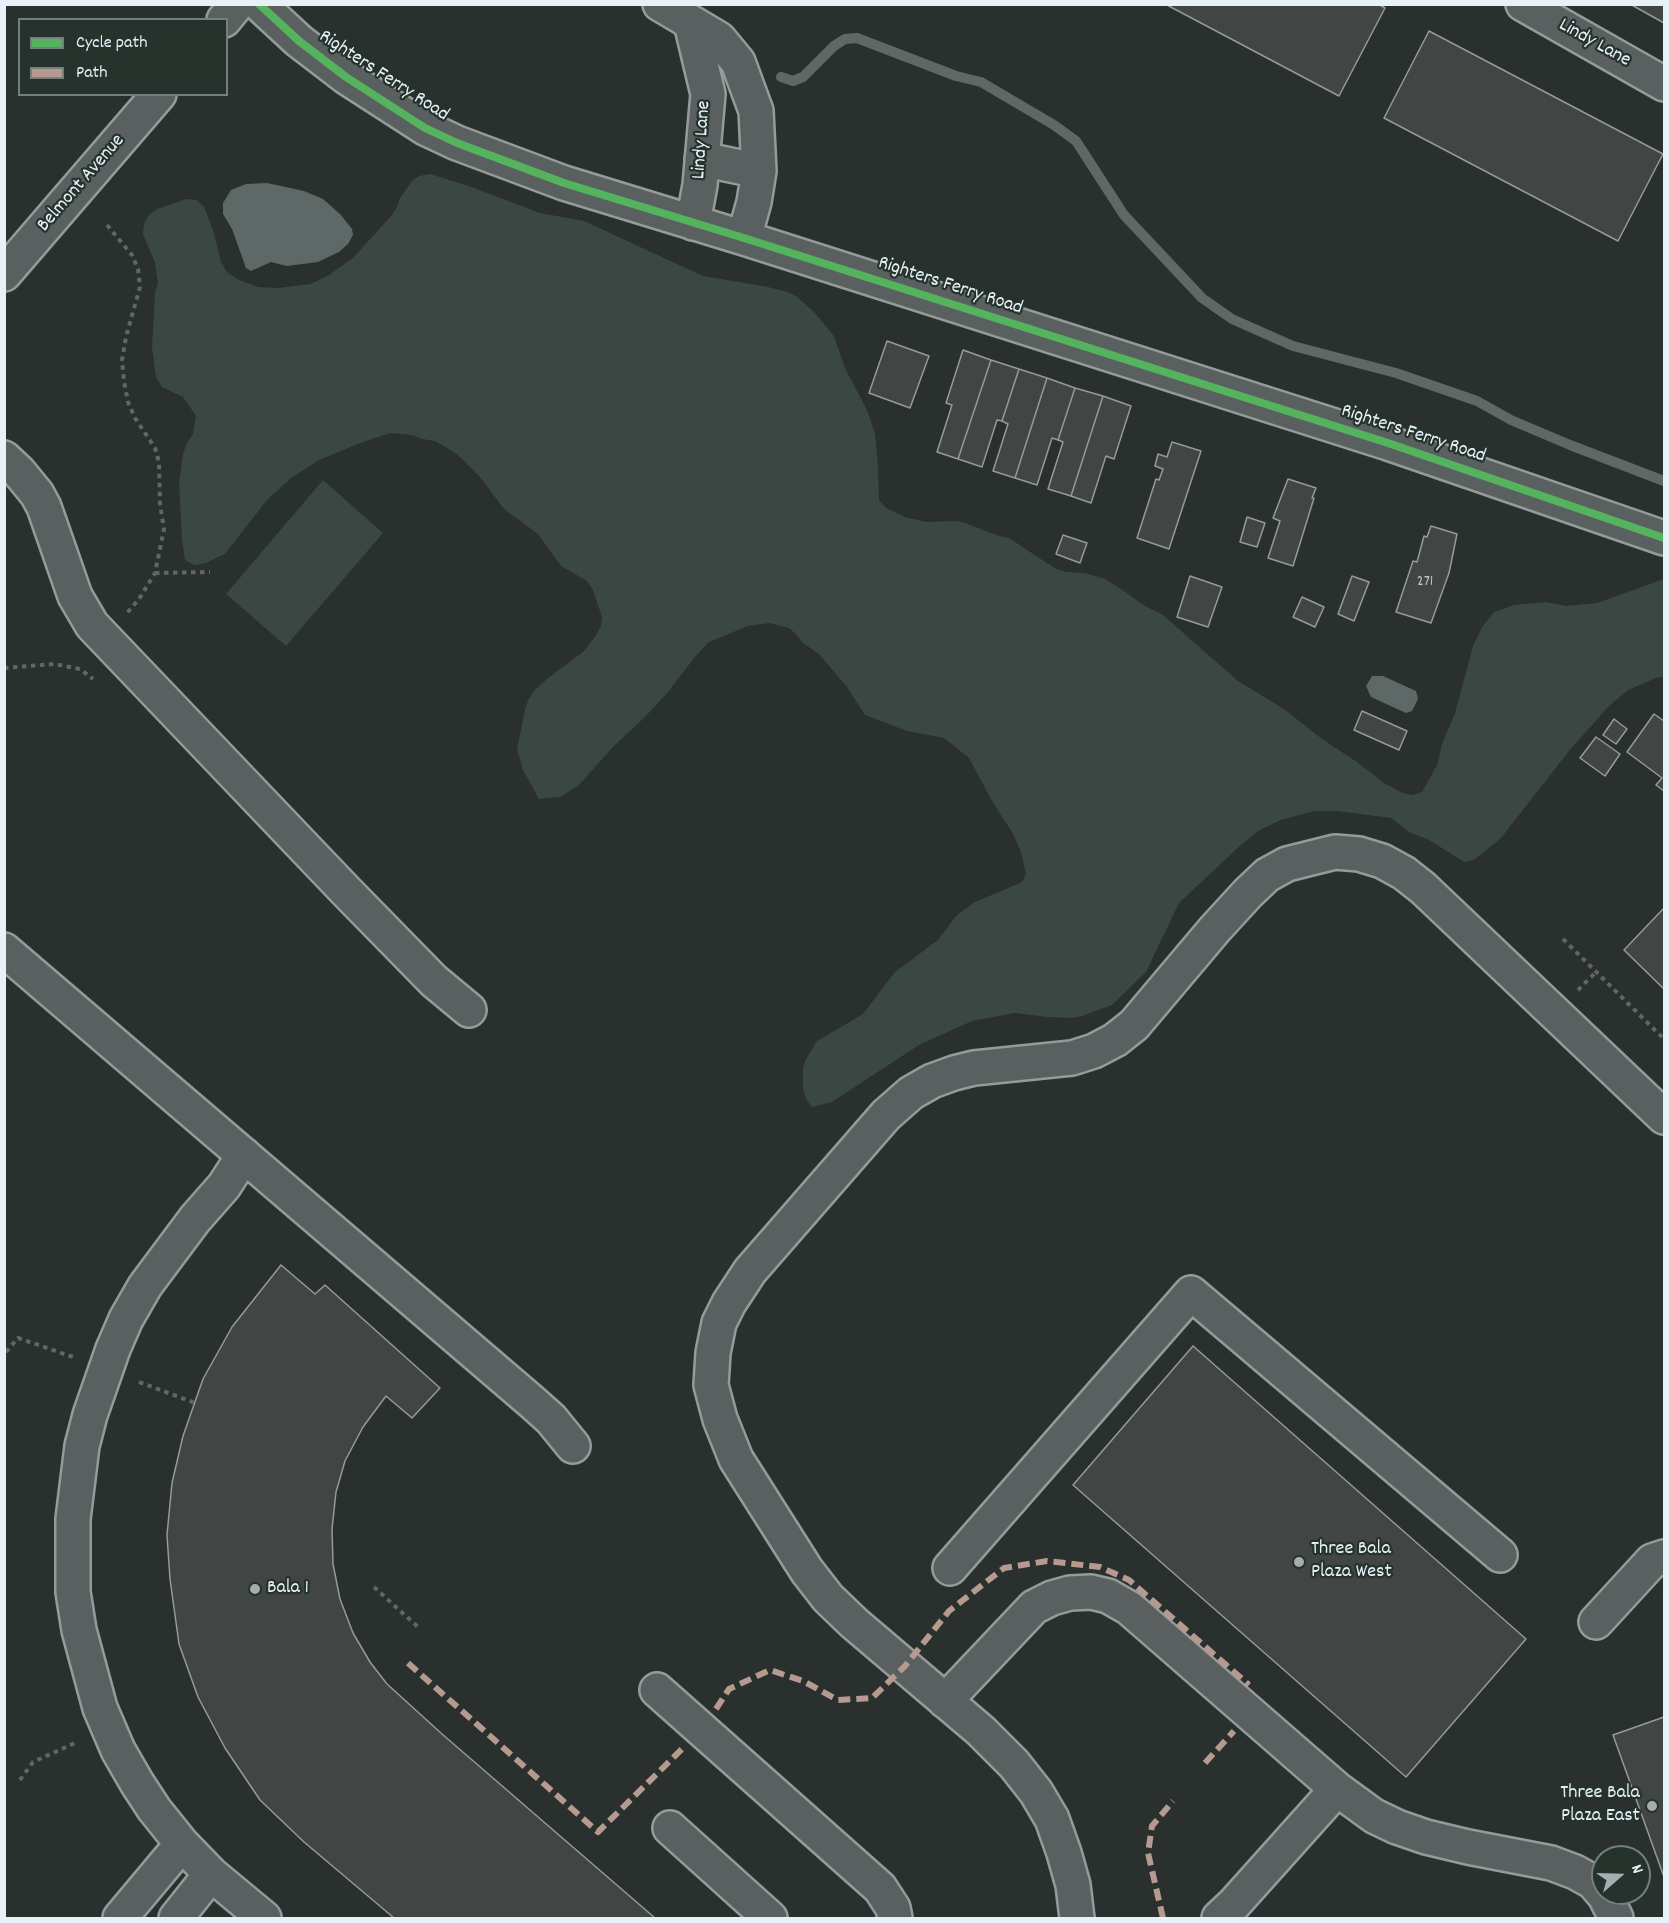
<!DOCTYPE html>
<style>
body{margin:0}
#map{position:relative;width:1669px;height:1923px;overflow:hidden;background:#29302d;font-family:Dekko,sans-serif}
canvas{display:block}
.frame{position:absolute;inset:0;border:6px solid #e8f1f8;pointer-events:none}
.legend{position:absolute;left:18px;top:18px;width:210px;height:78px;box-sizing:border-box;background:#26332d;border:2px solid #747f7e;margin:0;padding:8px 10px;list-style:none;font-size:18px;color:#e8f1f8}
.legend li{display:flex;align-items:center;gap:12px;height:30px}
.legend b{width:30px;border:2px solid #747f7e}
.north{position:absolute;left:1591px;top:1845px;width:60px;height:60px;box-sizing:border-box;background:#26332d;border:2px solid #747f7e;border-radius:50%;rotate:70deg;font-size:16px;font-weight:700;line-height:24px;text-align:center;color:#e8f1f8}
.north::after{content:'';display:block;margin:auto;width:21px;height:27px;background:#a5adb1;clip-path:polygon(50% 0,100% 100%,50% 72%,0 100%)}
</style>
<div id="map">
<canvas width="1669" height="1923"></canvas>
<div class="frame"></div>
<ul class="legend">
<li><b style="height:8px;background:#56b35d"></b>Cycle path</li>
<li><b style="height:8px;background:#b69a8f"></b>Path</li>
</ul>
<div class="north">N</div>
</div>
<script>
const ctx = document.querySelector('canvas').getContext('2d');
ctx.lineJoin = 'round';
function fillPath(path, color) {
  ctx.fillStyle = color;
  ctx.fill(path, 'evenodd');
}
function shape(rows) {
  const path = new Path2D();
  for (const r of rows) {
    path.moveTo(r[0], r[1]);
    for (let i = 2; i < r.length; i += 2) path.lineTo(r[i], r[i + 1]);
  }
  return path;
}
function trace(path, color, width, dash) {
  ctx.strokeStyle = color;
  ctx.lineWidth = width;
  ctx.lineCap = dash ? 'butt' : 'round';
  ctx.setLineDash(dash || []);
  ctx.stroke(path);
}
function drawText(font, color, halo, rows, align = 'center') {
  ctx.font = font + ' Dekko,sans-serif';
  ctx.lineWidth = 4.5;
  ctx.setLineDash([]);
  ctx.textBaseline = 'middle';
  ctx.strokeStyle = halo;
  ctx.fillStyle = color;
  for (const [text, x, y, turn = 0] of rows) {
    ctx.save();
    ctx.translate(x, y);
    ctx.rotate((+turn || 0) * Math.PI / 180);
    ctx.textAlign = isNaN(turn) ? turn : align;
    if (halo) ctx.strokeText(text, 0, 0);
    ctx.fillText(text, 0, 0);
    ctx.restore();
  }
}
const green = shape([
 [430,174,469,186,540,213,584,221,703,276,768,287,788,292,797,297,814,312,834,336,845,368,867,410,875,434,878,466,879,500,886,508,905,517,926,522,956,521,965,523,999,536,1009,538,1056,569,1066,572,1085,573,1105,579,1124,591,1143,605,1163,615,1238,681,1284,709,1322,739,1357,762,1384,783,1403,793,1413,795,1422,792,1437,765,1442,744,1455,713,1473,646,1482,627,1494,612,1514,605,1546,602,1566,606,1597,603,1664,579,1664,677,1656,678,1628,690,1609,706,1569,751,1501,838,1474,860,1464,862,1429,840,1409,832,1391,818,1337,811,1314,811,1281,820,1260,830,1242,844,1179,903,1146,972,1112,1005,1082,1016,1072,1018,1047,1017,1015,1013,972,1021,919,1045,832,1102,812,1107,806,1099,803,1089,803,1068,806,1059,817,1041,863,1014,895,972,938,940,956,916,973,903,1022,882,1026,874,1021,852,1012,832,992,801,969,758,944,738,907,731,865,715,847,687,820,655,803,643,796,634,789,628,769,623,748,626,709,642,695,657,668,692,646,716,614,746,578,786,560,797,539,799,523,770,517,749,525,710,528,700,534,691,548,678,583,652,595,637,601,626,602,617,593,590,587,581,561,566,538,534,504,509,479,476,457,454,435,441,422,439,411,435,390,433,360,443,319,460,291,478,267,500,225,554,206,563,194,565,185,560,182,539,179,483,183,454,187,443,193,434,196,416,183,397,162,387,156,377,152,347,155,293,158,283,155,263,143,234,144,224,149,215,157,209,186,199,197,200,204,207,213,230,221,262,227,272,237,279,258,287,278,288,311,284,329,275,353,258,392,215,397,207,400,198,412,181,419,176],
 [323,480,383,533,286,646,226,594]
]);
const water = shape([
 [267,183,304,191,323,199,341,215,352,229,353,235,348,244,339,252,318,262,287,266,271,262,251,271,246,268,232,229,223,214,223,203,231,190,246,184],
 [1372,676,1383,676,1416,691,1418,699,1412,711,1406,713,1371,697,1366,686]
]);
const stream = shape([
 [781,77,793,81,803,77,834,46,845,39,857,38,956,76,981,82,1054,125,1076,141,1124,215,1202,298,1232,319,1293,346,1396,373,1477,401,1511,420,1570,445,1664,481]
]);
const building = shape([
 [1165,4,1378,4,1385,8,1339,96,1165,4],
 [1630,4,1664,4,1664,23,1630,4],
 [1429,31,1663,154,1618,241,1384,118,1429,31],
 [887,341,929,356,910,408,869,393,887,341],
 [963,350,991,360,958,459,937,452,952,405,946,403,963,350],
 [991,360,1019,369,1002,421,997,420,982,467,958,459,991,360],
 [1019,369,1047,378,1015,478,993,471,1008,424,1002,421,1019,369],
 [1047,378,1075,388,1058,440,1052,438,1037,485,1015,478,1047,378],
 [1075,388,1103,396,1071,496,1048,489,1063,442,1058,440,1075,388],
 [1103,396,1131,406,1114,459,1106,456,1091,503,1071,496,1103,396],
 [1172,442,1201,451,1169,549,1137,538,1156,479,1159,480,1163,469,1155,466,1158,454,1167,457,1172,442],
 [1288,479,1316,488,1312,498,1314,498,1293,566,1268,558,1280,521,1273,518,1288,479],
 [1247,517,1265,523,1257,547,1240,542,1247,517],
 [1431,526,1457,534,1449,573,1431,623,1396,612,1413,561,1417,562,1424,536,1427,537,1431,526],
 [1063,535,1087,543,1080,563,1056,554,1063,535],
 [1190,576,1222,587,1208,627,1177,617,1190,576],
 [1352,576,1369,582,1354,621,1338,614,1352,576],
 [1302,597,1324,607,1315,627,1293,617,1302,597],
 [1362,711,1407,731,1399,750,1354,730,1362,711],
 [1654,714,1664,721,1664,791,1656,785,1662,778,1627,752,1654,714],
 [1614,719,1627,729,1616,744,1603,735,1614,719],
 [1596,737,1620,754,1605,776,1580,758,1596,737],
 [1664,908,1664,989,1624,950,1664,908],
 [281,1265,315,1294,325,1285,440,1388,412,1418,386,1396,363,1427,345,1461,336,1492,332,1529,333,1564,340,1599,353,1633,370,1662,387,1684,442,1734,655,1918,394,1918,304,1842,260,1800,225,1748,198,1697,179,1644,170,1579,167,1535,172,1483,183,1436,203,1379,232,1327,281,1265],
 [1193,1346,1526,1639,1406,1777,1073,1485,1193,1346],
 [1664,1717,1664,1877,1613,1735,1664,1717]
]);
const path = shape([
 [107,225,132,255,138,269,140,287,126,337,122,360,124,381,128,402,135,418,155,448,159,462,160,504,164,529,155,573,139,599,127,613],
 [155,573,210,572],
 [4,668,54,664,80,669,93,679],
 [1563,939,1664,1039],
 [1578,990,1596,972],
 [6,1352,18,1338,73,1357],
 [139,1382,195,1403],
 [374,1587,418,1627],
 [20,1780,33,1762,77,1742]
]);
const minor = shape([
 [259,4,299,41,346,77,425,128,457,143,564,183,744,238,1388,443,1664,538],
 [660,4,719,39,738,62,756,111,759,171,754,202,744,238],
 [1523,4,1664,84],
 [691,23,708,94,700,185,693,223],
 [702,159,759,171],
 [4,458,19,472,37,494,44,507,75,596,92,625,345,890,434,981,469,1010],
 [4,950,532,1402,551,1419,573,1446],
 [244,1155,224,1186,195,1219,145,1286,126,1319,113,1349,90,1415,82,1446,73,1519,73,1592,79,1630,100,1708,118,1750,137,1783,154,1809,182,1844,211,1874,264,1918],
 [950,1568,1191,1293,1500,1555],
 [1596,1622,1652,1561,1664,1557],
 [657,1690,880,1888,893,1908,895,1918],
 [945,1701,1034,1607,1052,1598,1070,1593,1091,1592,1108,1596,1129,1608,1337,1789],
 [670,1828,770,1918],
 [120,1918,182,1844],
 [176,1918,211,1874],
 [1077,1918,1073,1885,1064,1853,1052,1819,1036,1792,1014,1764,981,1731,854,1623,828,1598,807,1571,736,1459,720,1419,711,1385,713,1353,719,1323,729,1303,750,1271,886,1115,911,1093,932,1081,954,1073,974,1068,1072,1058,1094,1051,1115,1040,1134,1025,1215,929,1248,893,1267,875,1287,864,1335,852,1359,854,1382,861,1404,873,1423,888,1664,1117],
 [1219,1918,1234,1904,1337,1789,1374,1816,1397,1827,1426,1837,1468,1847,1551,1863,1575,1872,1593,1882,1605,1896,1616,1918]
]);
const major = shape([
 [224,20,237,4],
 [4,274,159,94]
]);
const quiet = shape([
 [408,1663,598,1832,683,1748],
 [716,1709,729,1689,770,1670,803,1681,838,1700,872,1698,905,1666,949,1611,1004,1568,1047,1561,1100,1567,1129,1580,1249,1685],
 [1205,1763,1234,1731],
 [1163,1918,1148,1853,1152,1826,1173,1801]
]);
const cycleway = shape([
 [259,4,299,41,346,77,425,128,457,143,564,183,744,238,1388,443,1664,538]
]);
const markers = [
 [1299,1562,6,"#a5adb1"],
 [255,1589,6,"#a5adb1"],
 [1652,1806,6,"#a5adb1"]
];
const numberNames = [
 ["271",1425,583]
];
const streetNames = [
 ["Lindy Lane",1594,44,29],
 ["Righters Ferry Road",383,77,33],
 ["Lindy Lane",703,140,-86],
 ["Belmont Avenue",82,184,-49],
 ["Righters Ferry Road",950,287,18],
 ["Righters Ferry Road",1413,435,18]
];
const poiNames = [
 ["Three Bala",1311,1550],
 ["Plaza West",1311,1573],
 ["Bala 1",267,1589],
 ["Three Bala",1640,1794,"right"],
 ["Plaza East",1640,1817,"right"]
];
fillPath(green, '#3b4743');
fillPath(water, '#5e6967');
trace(stream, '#5e6967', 10);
fillPath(building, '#414644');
trace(building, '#959a9a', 1.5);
trace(minor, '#959a9a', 38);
trace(major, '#959a9a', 38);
trace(path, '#626665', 4, [4.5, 4.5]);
trace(minor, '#5a6060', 33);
trace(major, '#5a6060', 33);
trace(quiet, '#b69a8f', 6, [12, 6]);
trace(cycleway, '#56b35d', 8);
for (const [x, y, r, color] of markers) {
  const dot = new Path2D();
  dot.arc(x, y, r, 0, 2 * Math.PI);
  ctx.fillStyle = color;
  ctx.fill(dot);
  trace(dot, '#26332d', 2);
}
drawText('16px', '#bec6cb', null, numberNames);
drawText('20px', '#e8f1f8', '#26332d', streetNames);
drawText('20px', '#e8f1f8', '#26332d', poiNames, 'left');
</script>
